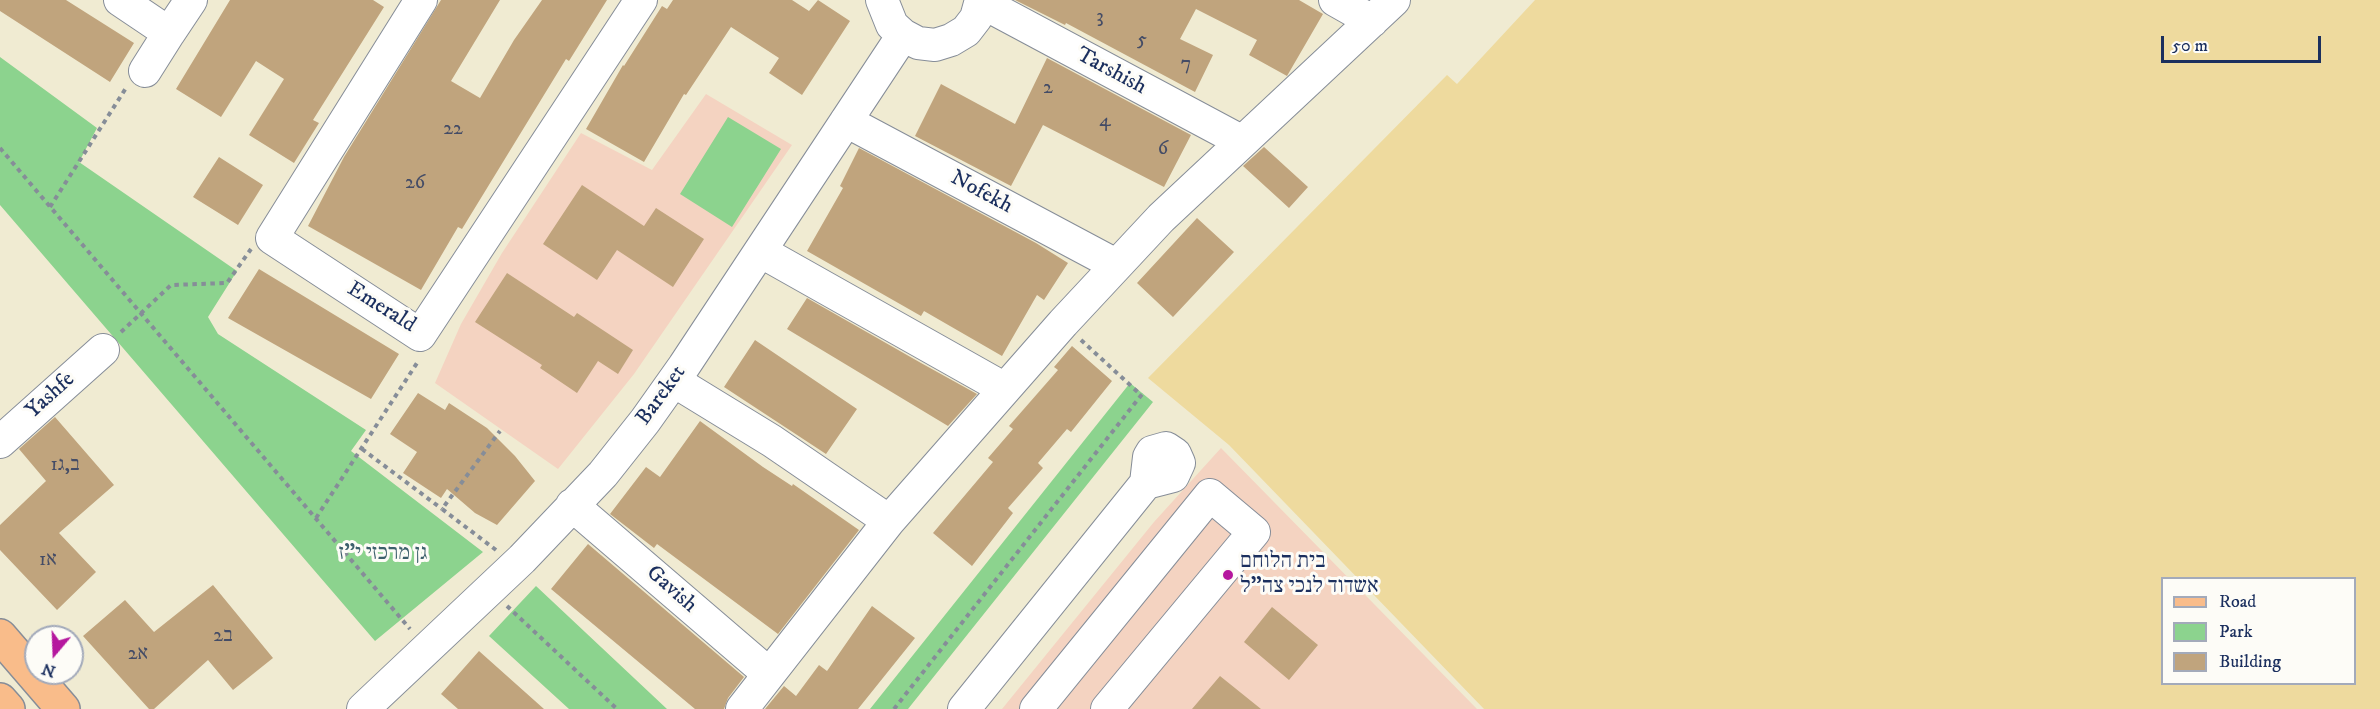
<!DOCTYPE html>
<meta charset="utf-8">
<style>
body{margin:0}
#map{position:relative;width:2380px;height:709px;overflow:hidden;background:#f0ebd2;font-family:"IM FELL DW Pica",serif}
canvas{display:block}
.legend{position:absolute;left:2161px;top:577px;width:195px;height:108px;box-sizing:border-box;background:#fdfcf7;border:2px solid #a3aaba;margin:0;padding:8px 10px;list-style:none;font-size:18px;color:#1b2f5e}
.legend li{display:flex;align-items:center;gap:12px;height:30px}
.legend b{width:30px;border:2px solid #a3aaba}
.north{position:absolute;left:24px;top:625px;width:60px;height:60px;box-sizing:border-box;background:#fdfcf7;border:2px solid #a3aaba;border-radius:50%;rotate:199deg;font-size:16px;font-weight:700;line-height:24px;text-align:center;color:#1b2f5e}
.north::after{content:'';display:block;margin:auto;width:21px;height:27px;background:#b5179e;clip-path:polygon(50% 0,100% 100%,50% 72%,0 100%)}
.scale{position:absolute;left:2161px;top:36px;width:160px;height:27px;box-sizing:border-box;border:3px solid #1b2f5e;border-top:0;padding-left:8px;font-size:18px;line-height:21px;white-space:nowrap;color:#1b2f5e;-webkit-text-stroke:4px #fdfcf7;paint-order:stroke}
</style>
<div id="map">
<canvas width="2380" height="709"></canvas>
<ul class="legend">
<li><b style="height:8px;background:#f9bc8a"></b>Road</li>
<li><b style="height:16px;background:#8cd38e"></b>Park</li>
<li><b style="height:16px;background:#c0a47d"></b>Building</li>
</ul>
<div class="north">N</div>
<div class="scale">50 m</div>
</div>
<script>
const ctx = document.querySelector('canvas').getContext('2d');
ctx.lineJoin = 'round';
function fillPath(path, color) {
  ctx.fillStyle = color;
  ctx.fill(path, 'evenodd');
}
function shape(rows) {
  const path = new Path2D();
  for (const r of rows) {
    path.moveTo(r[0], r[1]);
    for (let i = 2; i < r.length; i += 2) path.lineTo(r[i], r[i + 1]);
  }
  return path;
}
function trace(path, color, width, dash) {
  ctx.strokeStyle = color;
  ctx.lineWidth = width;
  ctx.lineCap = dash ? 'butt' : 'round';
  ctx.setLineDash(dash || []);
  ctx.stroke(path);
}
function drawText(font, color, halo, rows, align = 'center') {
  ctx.font = font + ' "IM FELL DW Pica","Frank Ruhl Libre",serif';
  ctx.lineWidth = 6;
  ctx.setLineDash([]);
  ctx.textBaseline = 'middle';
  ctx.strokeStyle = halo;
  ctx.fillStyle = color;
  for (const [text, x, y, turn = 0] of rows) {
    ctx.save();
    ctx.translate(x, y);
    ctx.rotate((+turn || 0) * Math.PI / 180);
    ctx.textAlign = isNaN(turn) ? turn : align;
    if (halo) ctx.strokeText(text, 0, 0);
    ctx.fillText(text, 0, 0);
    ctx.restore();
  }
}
const built = shape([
 [706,94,792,145,634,374,558,469,435,383,461,324,502,253,581,133,652,170],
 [1221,448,1477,709,1002,709,1154,522]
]);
const green = shape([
 [0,57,97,128,79,162,237,271,208,317,218,334,366,430,351,451,483,552,375,641,0,205],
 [728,117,781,149,732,227,680,194],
 [1130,383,1153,402,908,709,870,709],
 [536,586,667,709,569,709,489,636]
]);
const sand = shape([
 [1535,0,2380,0,2380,709,1484,709,1229,445,1148,378,1447,75,1457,84],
 [2162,578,2354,578,2354,684,2162,684]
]);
const building = shape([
 [0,0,66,0,134,43,110,82,0,11],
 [230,0,373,0,384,7,313,120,319,123,294,163,249,135,284,79,256,61,221,117,176,89],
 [441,0,500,0,451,81,480,98,514,40,542,0,607,0,569,61,566,59,462,229,458,227,421,290,308,226,344,157],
 [673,0,792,0,809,11,818,0,850,21,802,95,769,73,779,58,731,27,686,95,684,94,644,162,586,129,623,65,624,66,662,6,667,9],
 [1015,0,1299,0,1323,14,1287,76,1249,55,1257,40,1196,9,1180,39,1213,55,1195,92,1066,23,1065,25],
 [1047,58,1191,135,1164,187,1043,125,1011,186,915,136,941,84,1015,124],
 [1264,147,1308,187,1289,208,1243,166],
 [859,148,1036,243,1068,263,1044,300,1037,295,1002,356,924,311,921,316,807,251,843,188,840,186],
 [219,157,263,185,238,225,193,197],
 [582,185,644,226,656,208,704,239,673,287,617,250,597,280,543,244],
 [1197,218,1234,252,1173,317,1137,283],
 [259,269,399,354,371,399,228,318],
 [507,273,574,317,577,313,633,350,618,374,598,361,577,393,540,368,542,365,475,322],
 [807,298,921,363,977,394,948,426,787,329],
 [755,340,857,409,826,454,724,387],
 [1072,346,1112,381,1071,432,1067,429,1038,463,1043,468,1008,508,1013,513,972,566,933,533,993,462,988,458,1013,429,1009,426,1058,370,1054,367],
 [418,393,445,410,449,403,487,428,515,456,535,481,497,525,475,513,447,489,441,498,403,473,417,452,390,434],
 [55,417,114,485,59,533,96,572,57,610,0,550,0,525,46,481,19,449],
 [700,421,763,467,792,486,793,484,859,530,778,634,657,544,654,548,610,514,646,467,660,477],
 [588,544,744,677,728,698,724,709,695,709,551,589],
 [213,585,273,658,233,690,208,660,154,709,149,709,83,636,125,600,154,632],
 [872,606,915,638,858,709,765,709,784,686,796,696,819,665,827,671],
 [1272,607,1318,645,1289,680,1244,642],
 [479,651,544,709,458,709,441,694],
 [1220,676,1261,709,1192,709]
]);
const path = shape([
 [0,148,410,629],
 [50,207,126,88],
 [121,332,171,285,227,283,251,249],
 [1081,340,1141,395],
 [362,449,442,509],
 [316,518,419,360],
 [496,550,442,509,500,431],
 [507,606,617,709],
 [894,709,1143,393]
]);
const minor = shape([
 [120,0,169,33,191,0],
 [421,0,272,238,420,335,641,0],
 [882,0,892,25,903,35,918,43,935,45,951,40,966,31,976,18,981,0],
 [1335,0,1372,21],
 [981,2,1241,141],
 [145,71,169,33],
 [846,121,1116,265],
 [760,251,1005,389],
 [674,381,772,441,889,521],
 [0,442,103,350],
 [572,505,769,674],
 [363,709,522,559,603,474,645,421,684,366,903,35],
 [742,709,889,521,1063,323,1161,218,1394,0],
 [964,709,1146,483,1149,457,1152,452,1166,448,1175,454,1179,463,1173,476,1146,483],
 [1036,709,1210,495,1254,532,1107,709]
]);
const major = shape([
 [0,636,63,709],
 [0,700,8,709]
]);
const markers = [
 [1228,575,6,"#b5179e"]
];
const numberNames = [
 ["3",1100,18],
 ["5",1142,41],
 ["7",1186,65],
 ["2",1048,89],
 ["4",1105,122],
 ["22",453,130],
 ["6",1163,150],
 ["26",415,184],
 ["1ב,ג",65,466],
 ["1א",48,561],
 ["2ב",223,637],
 ["2א",138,655]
];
const streetNames = [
 ["Tarshish",1111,72,28],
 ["Nofekh",981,193,28],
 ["Emerald",381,308,32],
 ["Yashfe",51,396,-42],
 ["Bareket",662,396,-54],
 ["Gavish",671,590,41]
];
const parkNames = [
 ["גן מרכזי י\"ז",383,554]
];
const poiNames = [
 ["בית הלוחם",1240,562],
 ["אשדוד לנכי צה\"ל",1240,587]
];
fillPath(built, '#f4d3c1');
fillPath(green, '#8cd38e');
fillPath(sand, '#eeda9e');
fillPath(building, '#c0a47d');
trace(minor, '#868d98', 34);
trace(major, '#868d98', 36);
trace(path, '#868d98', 4, [4.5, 4.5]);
trace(minor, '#fff', 32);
trace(major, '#f9bc8a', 33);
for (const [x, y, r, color] of markers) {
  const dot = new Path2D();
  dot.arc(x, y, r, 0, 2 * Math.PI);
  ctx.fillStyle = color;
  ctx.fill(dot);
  trace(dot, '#fdfcf7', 2);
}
drawText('20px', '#444c66', null, numberNames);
drawText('22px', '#1b2f5e', '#fdfcf7', streetNames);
drawText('22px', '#3d606c', '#fdfcf7', parkNames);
drawText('22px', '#1b2f5e', '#fdfcf7', poiNames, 'left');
</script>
